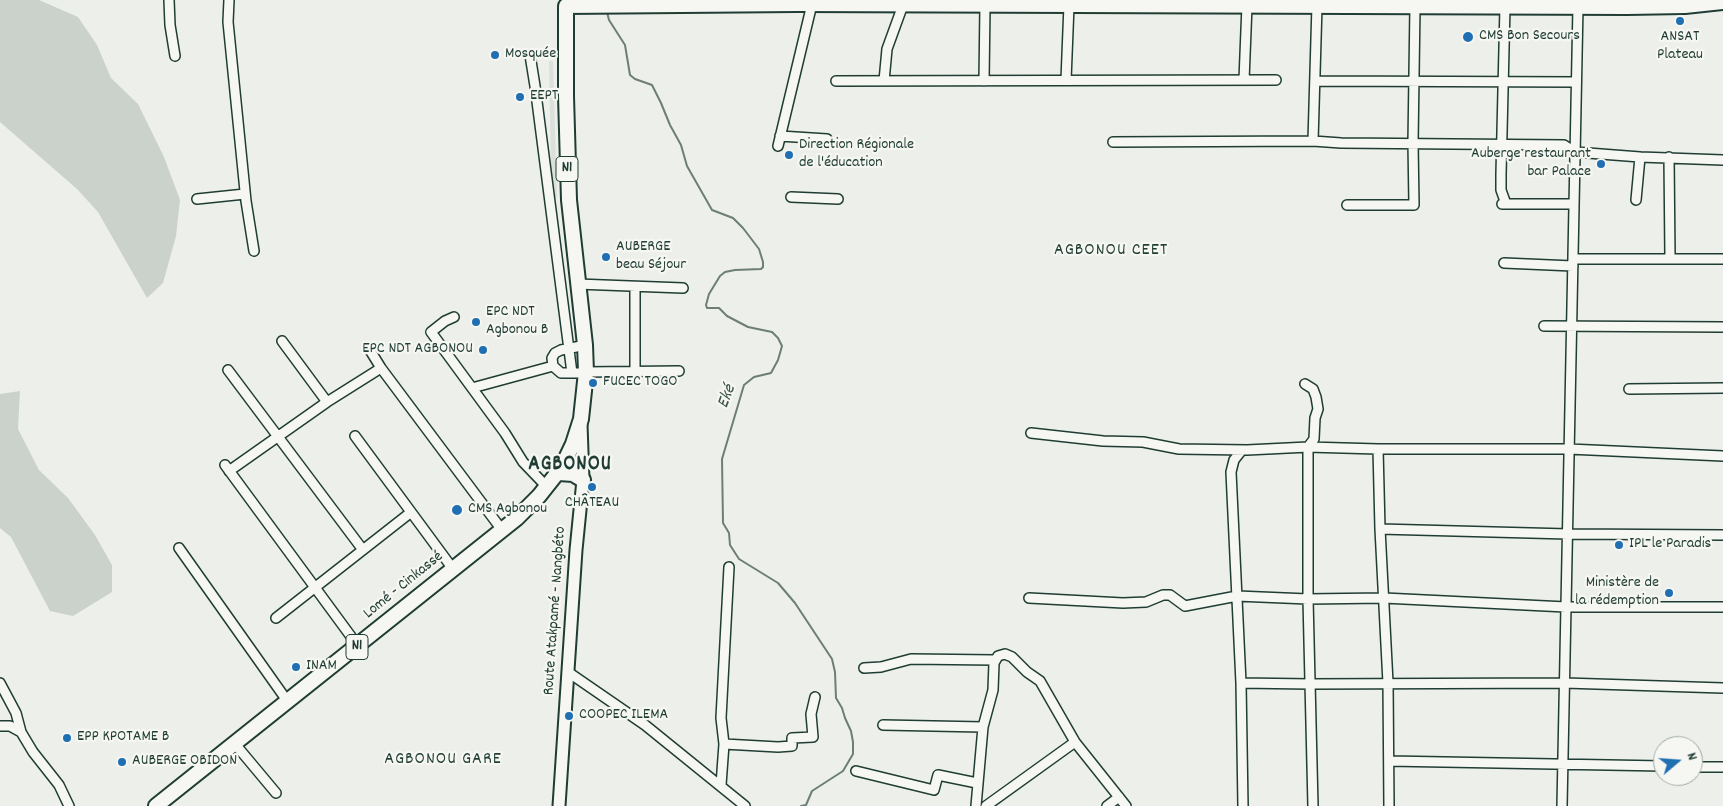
<!DOCTYPE html>
<meta charset="utf-8">
<style>
body{margin:0}
#map{position:relative;width:1723px;height:806px;overflow:hidden;background:#edefea;font-family:Dekko,sans-serif}
canvas{display:block}
.north{position:absolute;left:1653px;top:736px;width:50px;height:50px;box-sizing:border-box;background:#f6f6f2;border:1px solid #a0aca6;border-radius:50%;rotate:72deg;font-size:14px;font-weight:700;line-height:20px;text-align:center;color:#1f3d34}
.north::after{content:'';display:block;margin:auto;width:18px;height:22px;background:#1f6fb2;clip-path:polygon(50% 0,100% 100%,50% 72%,0 100%)}
</style>
<div id="map">
<canvas width="1723" height="806"></canvas>
<div class="north">N</div>
</div>
<script>
const ctx = document.querySelector('canvas').getContext('2d');
ctx.lineJoin = 'round';
function fillPath(path, color) {
  ctx.fillStyle = color;
  ctx.fill(path, 'evenodd');
}
function shape(rows) {
  const path = new Path2D();
  for (const r of rows) {
    path.moveTo(r[0], r[1]);
    for (let i = 2; i < r.length; i += 2) path.lineTo(r[i], r[i + 1]);
  }
  return path;
}
function trace(path, color, width, dash) {
  ctx.strokeStyle = color;
  ctx.lineWidth = width;
  ctx.lineCap = dash ? 'butt' : 'round';
  ctx.setLineDash(dash || []);
  ctx.stroke(path);
}
function drawText(font, color, halo, rows, align = 'center') {
  ctx.font = font + ' Dekko,sans-serif';
  ctx.lineWidth = 4.5;
  ctx.setLineDash([]);
  ctx.textBaseline = 'middle';
  ctx.strokeStyle = halo;
  ctx.fillStyle = color;
  for (const [text, x, y, turn = 0] of rows) {
    ctx.save();
    ctx.translate(x, y);
    ctx.rotate((+turn || 0) * Math.PI / 180);
    ctx.textAlign = isNaN(turn) ? turn : align;
    if (halo) ctx.strokeText(text, 0, 0);
    ctx.fillText(text, 0, 0);
    ctx.restore();
  }
}
const built = shape([
 [549,61,553,61,557,197,552,197,551,172]
]);
const green = shape([
 [0,0,39,0,78,17,97,45,111,78,138,104,164,157,180,200,176,236,163,283,147,298,98,212,77,189,0,122],
 [20,391,18,429,39,470,68,498,95,535,112,565,112,592,73,616,50,611,11,537,0,528,0,394]
]);
const stream = shape([
 [607,12,609,20,625,45,630,75,635,79,652,85,661,103,670,125,681,145,687,166,712,210,733,218,743,228,759,249,763,262,763,267,761,269,735,270,725,272,720,276,709,294,706,305,707,308,719,308,727,316,748,327,772,332,778,338,782,346,778,360,771,373,754,377,744,385,722,459,723,523,729,533,730,545,739,559,778,583,795,603,832,659,835,672,836,698,842,708,845,718,851,731,853,742,853,754,843,771,812,791,806,805,801,806]
]);
const minor = shape([
 [169,0,170,25,175,56],
 [229,0,228,22,246,201,254,251],
 [1505,6,1501,174,1501,190,1506,204],
 [530,55,535,86,572,373],
 [1066,80,1069,5],
 [1244,80,1247,5],
 [836,81,1276,80],
 [884,81,887,49,903,5],
 [984,81,985,5],
 [1315,81,1576,82],
 [780,136,827,139],
 [1313,141,1317,5],
 [1113,142,1313,141,1341,143,1564,145,1575,152,1640,157,1723,160],
 [778,146,812,4],
 [1669,157,1670,258],
 [791,197,838,199],
 [197,199,245,194],
 [1636,200,1640,157],
 [1502,204,1574,204],
 [1347,205,1414,205,1413,143,1415,6],
 [1573,259,1723,259],
 [1504,263,1573,266],
 [577,284,683,288],
 [635,287,635,371],
 [454,317,445,321,431,332,505,433,523,462,547,487],
 [1544,326,1723,327],
 [282,341,327,402],
 [368,347,381,368,502,530],
 [553,366,552,358,555,353,561,350,581,346],
 [228,370,363,550],
 [586,372,679,371],
 [1305,384,1313,389,1316,397,1318,409,1315,418,1314,439,1308,447,1308,599,1313,806],
 [472,388,553,366,561,373,582,373],
 [1629,389,1723,388],
 [1031,433,1103,441,1143,442,1179,449,1247,450,1308,447,1378,449,1569,449,1723,456],
 [355,436,453,569],
 [1378,449,1380,529,1388,683,1389,806],
 [1242,450,1234,460,1231,472,1241,683,1243,806],
 [225,465,358,646],
 [229,471,327,402,381,368],
 [1380,529,1568,534,1723,535],
 [179,548,288,702],
 [1029,598,1123,603,1146,602,1163,595,1170,595,1185,606,1237,596,1308,599,1384,598,1566,607,1723,607],
 [276,618,410,513],
 [864,668,881,667,911,659,994,660],
 [568,672,645,725,745,806],
 [0,683,16,713,21,732,33,752,59,785,69,806],
 [1241,683,1310,684,1565,683,1723,688],
 [883,725,983,727],
 [0,726,10,726,21,732],
 [235,744,276,793],
 [724,744,778,747,792,746,792,738,813,737,811,714,815,697],
 [1389,761,1663,766],
 [1693,767,1723,767],
 [856,771,934,790,938,775,977,783],
 [721,785,724,744,721,718,729,567],
 [976,806,983,727,993,690,994,663,998,656,1005,654,1012,657,1027,672,1040,681,1075,742,1126,806],
 [986,806,1075,742],
 [1107,806,1119,797],
 [1562,806,1578,6]
]);
const major = shape([
 [559,806,576,550,583,480,581,424]
]);
const highway = shape([
 [559,473,573,474,583,480],
 [156,806,517,518,539,496,562,467,573,444,581,419,586,372,585,345,569,200,566,96,566,6,797,4,1627,7,1685,6,1723,2]
]);
const markers = [
 [1680,21,5,"#1f6fb2"],
 [1468,37,6,"#1f6fb2"],
 [495,55,5,"#1f6fb2"],
 [520,97,5,"#1f6fb2"],
 [789,155,5,"#1f6fb2"],
 [1601,164,5,"#1f6fb2"],
 [606,257,5,"#1f6fb2"],
 [476,322,5,"#1f6fb2"],
 [483,350,5,"#1f6fb2"],
 [593,383,5,"#1f6fb2"],
 [592,487,5,"#1f6fb2"],
 [457,510,6,"#1f6fb2"],
 [1619,545,5,"#1f6fb2"],
 [1669,593,5,"#1f6fb2"],
 [296,667,5,"#1f6fb2"],
 [569,716,5,"#1f6fb2"],
 [67,738,5,"#1f6fb2"],
 [122,762,5,"#1f6fb2"]
];
const shields = [
 [567,169,22],
 [357,647,22]
];
const shieldNames = [
 ["N1",567,169],
 ["N1",357,647]
];
const poiNames = [
 ["CMS Bon Secours",1479,37],
 ["ANSAT",1680,38,"center"],
 ["Plateau",1680,56,"center"],
 ["Mosquée",505,55],
 ["EEPT",530,97],
 ["Direction Régionale",799,146],
 ["de l'éducation",799,164],
 ["Auberge restaurant",1591,155,"right"],
 ["bar Palace",1591,173,"right"],
 ["AUBERGE",616,248],
 ["beau Séjour",616,266],
 ["EPC NDT",486,313],
 ["Agbonou B",486,331],
 ["EPC NDT AGBONOU",473,350,"right"],
 ["FUCEC TOGO",603,383],
 ["CHÂTEAU",592,504,"center"],
 ["CMS Agbonou",468,510],
 ["IPL le Paradis",1629,545],
 ["Ministère de",1659,584,"right"],
 ["la rédemption",1659,602,"right"],
 ["INAM",306,667],
 ["COOPEC ILEMA",579,716],
 ["EPP KPOTAME B",77,738],
 ["AUBERGE OBIDON",132,762]
];
const streetNames = [
 ["Lomé - Cinkassé",404,586,-39],
 ["Route Atakpamé - Nangbéto",556,611,-86]
];
const neighbourhoodNames = [
 ["AGBONOU CEET",1111,252],
 ["AGBONOU GARE",443,761]
];
const waterNames = [
 ["Eké",728,397,-70]
];
const districtNames = [
 ["AGBONOU",570,466]
];
fillPath(built, '#dce0db');
fillPath(green, '#cbd2cc');
trace(stream, '#6c7e77', 2);
trace(minor, '#1f3d34', 12);
trace(major, '#1f3d34', 15);
trace(highway, '#1f3d34', 18);
trace(minor, '#f6f6f2', 9);
trace(major, '#f6f6f2', 11);
trace(highway, '#f6f6f2', 14);
for (const [x, y, r, color] of markers) {
  const dot = new Path2D();
  dot.arc(x, y, r, 0, 2 * Math.PI);
  ctx.fillStyle = color;
  ctx.fill(dot);
  trace(dot, '#f6f6f2', 2);
}
for (const [x, y, w] of shields) {
  const box = new Path2D();
  box.roundRect(x - w / 2, y - 12.5, w, 25, 4);
  ctx.fillStyle = '#f6f6f2';
  ctx.fill(box);
  trace(box, '#1f3d34', 1);
}
drawText('bold 15px', '#1f3d34', null, shieldNames);
drawText('16px', '#1f3d34', '#f6f6f2', poiNames, 'left');
drawText('16px', '#1f3d34', '#f6f6f2', streetNames);
ctx.letterSpacing = '1px';
drawText('18px', '#1f3d34', '#f6f6f2', neighbourhoodNames);
ctx.letterSpacing = '0px';
drawText('italic 18px', '#3f5850', '#f6f6f2', waterNames);
ctx.letterSpacing = '1px';
drawText('bold 21px', '#1f3d34', '#f6f6f2', districtNames);
ctx.letterSpacing = '0px';
</script>
